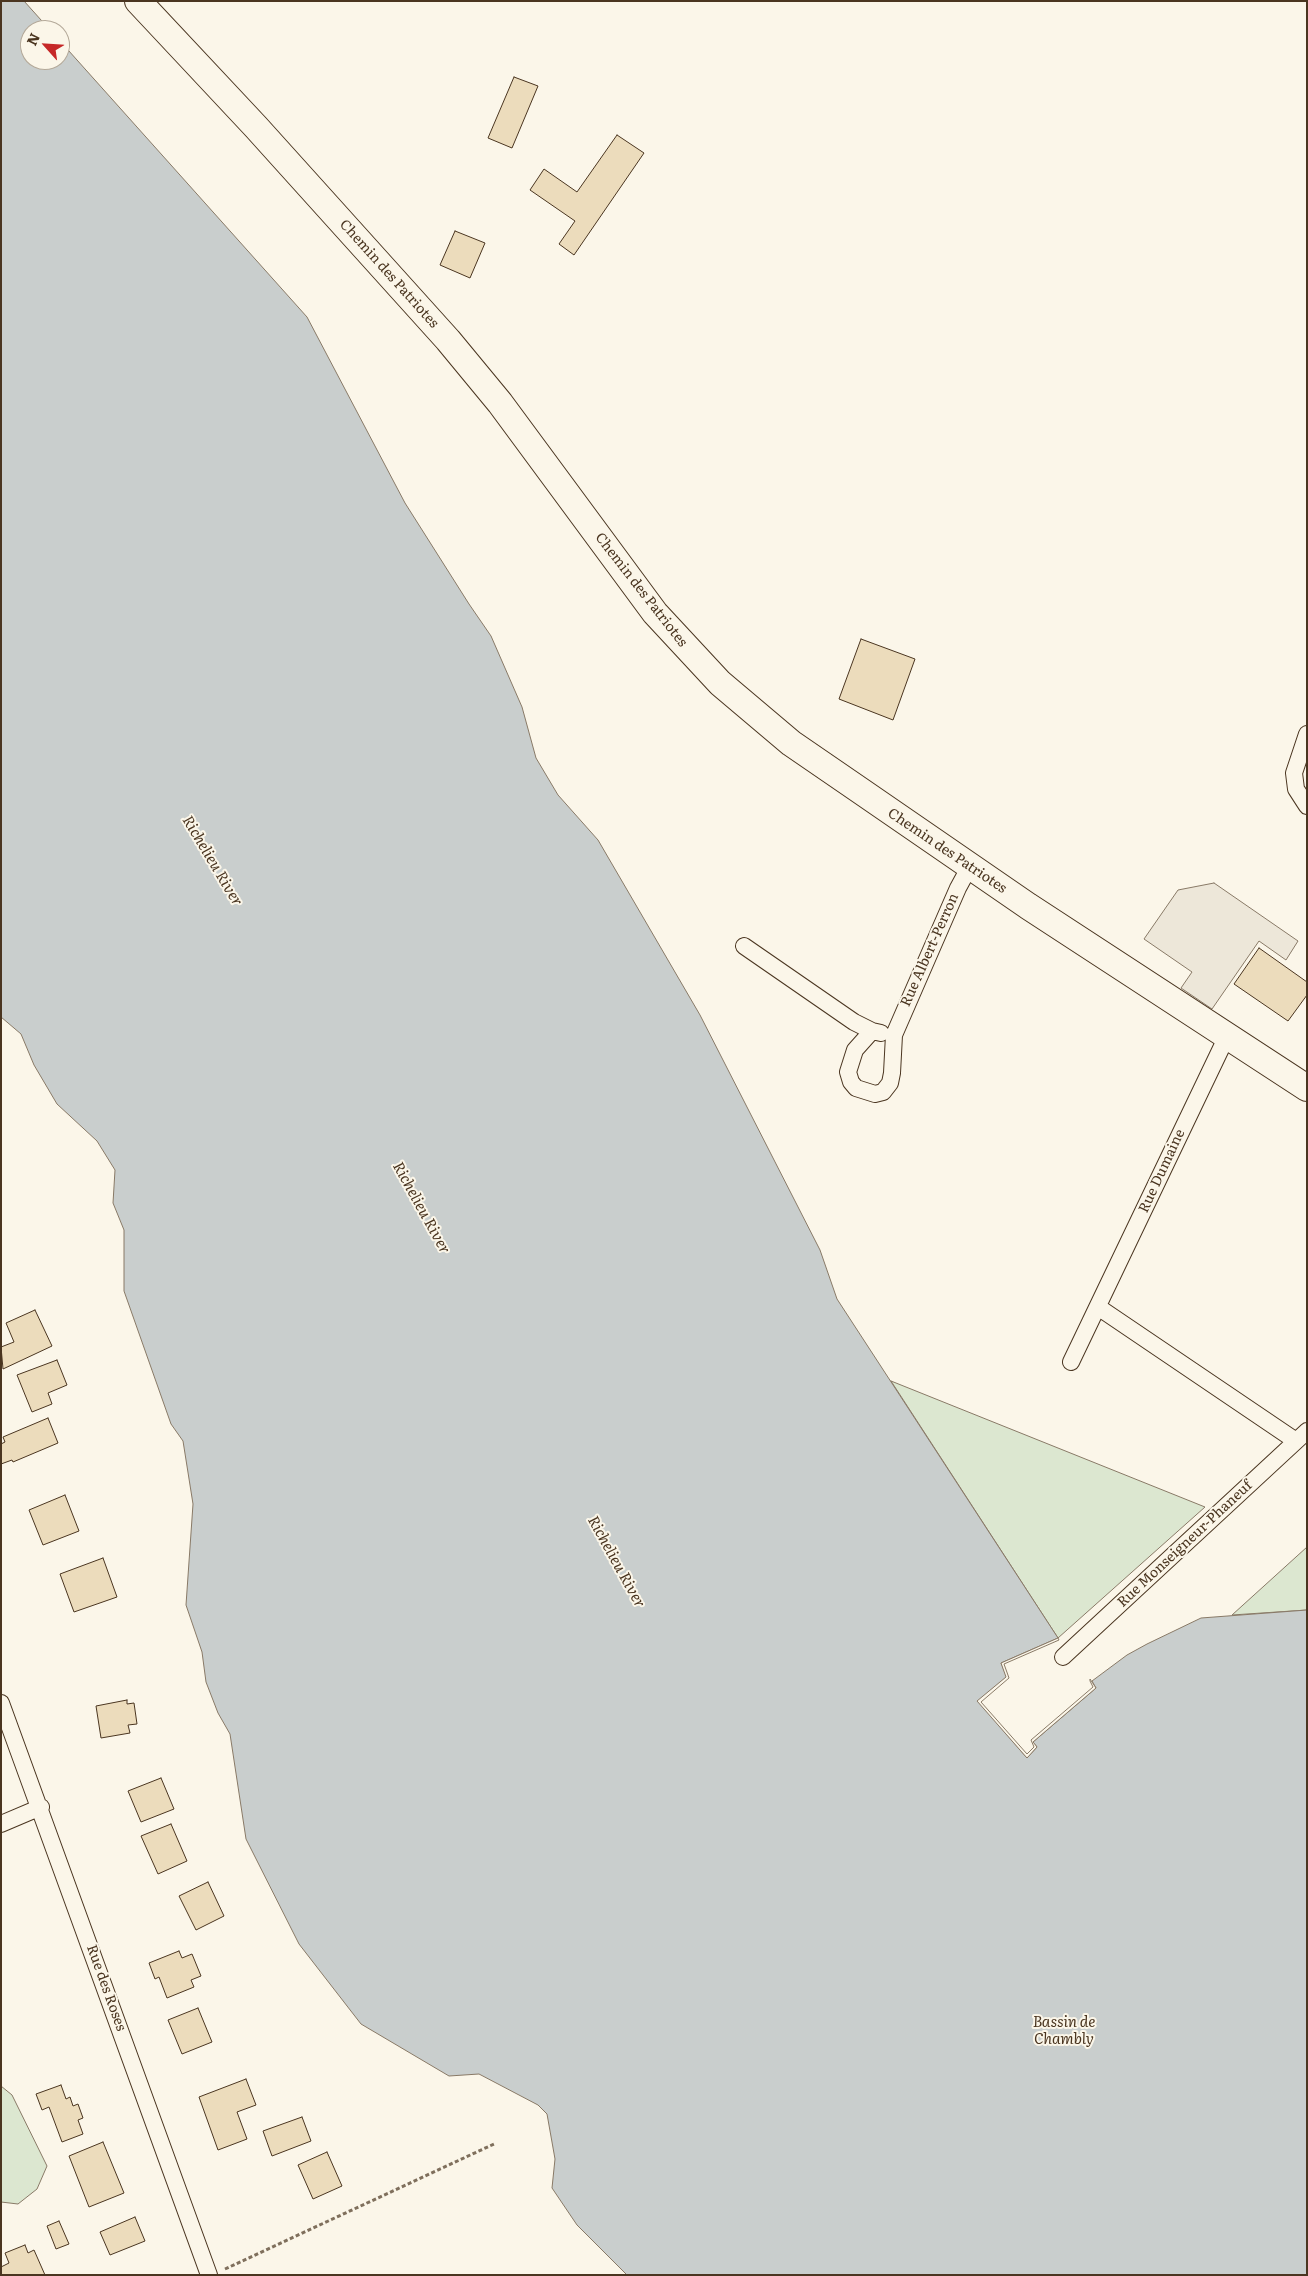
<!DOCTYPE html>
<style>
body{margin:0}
#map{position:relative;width:1308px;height:2276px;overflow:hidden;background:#fbf6e9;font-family:Literata,serif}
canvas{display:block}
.frame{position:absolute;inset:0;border:2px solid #4a3520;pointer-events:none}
.north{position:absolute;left:20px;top:20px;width:50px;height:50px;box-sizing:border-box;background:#fbf6e9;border:1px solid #b4a999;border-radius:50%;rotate:296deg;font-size:14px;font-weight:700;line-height:20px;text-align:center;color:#4a3520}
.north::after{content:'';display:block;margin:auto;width:18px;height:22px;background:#c62828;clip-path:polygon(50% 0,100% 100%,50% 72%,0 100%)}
</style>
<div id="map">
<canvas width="1308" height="2276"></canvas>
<div class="frame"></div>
<div class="north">N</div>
</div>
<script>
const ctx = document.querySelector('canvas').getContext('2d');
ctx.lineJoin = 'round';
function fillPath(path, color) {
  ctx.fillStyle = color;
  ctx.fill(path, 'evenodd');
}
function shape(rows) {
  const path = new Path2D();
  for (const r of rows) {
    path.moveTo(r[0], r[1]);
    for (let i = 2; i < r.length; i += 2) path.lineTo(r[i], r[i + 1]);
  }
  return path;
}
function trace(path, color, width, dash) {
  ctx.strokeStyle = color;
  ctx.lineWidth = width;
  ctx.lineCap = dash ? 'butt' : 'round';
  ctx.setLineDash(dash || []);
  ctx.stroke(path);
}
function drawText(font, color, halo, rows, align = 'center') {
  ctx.font = font + ' Literata,serif';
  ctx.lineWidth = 4;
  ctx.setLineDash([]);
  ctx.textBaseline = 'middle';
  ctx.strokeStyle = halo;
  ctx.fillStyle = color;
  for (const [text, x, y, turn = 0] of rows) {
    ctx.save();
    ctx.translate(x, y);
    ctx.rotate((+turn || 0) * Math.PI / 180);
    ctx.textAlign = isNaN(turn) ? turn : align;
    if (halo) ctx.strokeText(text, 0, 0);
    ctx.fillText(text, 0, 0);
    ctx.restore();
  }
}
const green = shape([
 [891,1381,1205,1507,1058,1638,891,1381],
 [1307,1547,1307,1610,1232,1615,1307,1547],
 [1,2086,12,2095,47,2166,37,2189,18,2204,1,2202,1,2086]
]);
const parking = shape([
 [1214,883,1298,941,1286,960,1259,941,1212,1009,1181,988,1192,972,1144,939,1178,890,1214,883]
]);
const water = shape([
 [1,1,24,1,50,30,30,30,30,60,60,60,60,41,307,317,405,503,469,604,491,636,522,707,536,758,558,795,598,840,700,1015,820,1250,837,1299,1058,1638,1001,1663,1007,1677,978,1701,1027,1758,1037,1747,1033,1742,1096,1688,1092,1681,1127,1655,1147,1644,1201,1618,1307,1610,1307,2275,627,2275,577,2225,552,2188,555,2159,547,2114,538,2105,479,2074,449,2076,361,2024,299,1944,246,1839,230,1734,218,1713,206,1682,202,1652,186,1605,193,1504,183,1441,171,1424,124,1291,124,1230,113,1203,115,1170,97,1141,57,1104,34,1065,21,1034,1,1017,1,1]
]);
const pier = shape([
 [1058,1638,1059,1640,1004,1664,1009,1678,981,1702,1027,1754,1034,1747,1031,1740,1093,1687,1090,1681,1090,1679,1096,1688,1033,1742,1037,1747,1027,1758,977,1701,1006,1677,1001,1663,1058,1638]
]);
const building = shape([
 [514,77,538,86,512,148,488,138,514,77],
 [617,135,644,153,574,255,559,244,575,221,530,190,544,169,577,192,617,135],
 [455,231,485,243,470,278,440,265,455,231],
 [861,639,915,659,893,720,839,699,861,639],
 [1259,948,1307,982,1307,995,1288,1021,1234,984,1259,948],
 [35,1310,52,1346,3,1369,1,1347,14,1342,6,1323,35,1310],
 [57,1360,67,1385,48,1393,52,1404,32,1412,17,1375,57,1360],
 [48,1418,58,1443,13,1462,12,1460,1,1464,1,1444,5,1442,3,1437,48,1418],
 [65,1495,79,1531,43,1545,29,1510,65,1495],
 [103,1558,117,1597,74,1612,60,1574,103,1558],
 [127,1700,127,1704,134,1703,137,1724,128,1725,130,1733,101,1738,96,1706,127,1700],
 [161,1778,174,1809,141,1822,128,1791,161,1778],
 [171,1824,187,1861,158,1874,141,1836,171,1824],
 [208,1882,224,1916,196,1930,179,1896,208,1882],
 [179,1951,182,1958,192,1954,201,1976,191,1980,194,1987,167,1998,159,1977,155,1979,149,1963,179,1951],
 [198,2008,212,2042,182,2054,168,2020,198,2008],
 [246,2079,256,2105,237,2112,247,2139,218,2150,199,2097,246,2079],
 [61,2085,66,2099,70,2097,73,2106,78,2104,83,2118,78,2120,83,2134,62,2142,49,2107,42,2110,36,2094,61,2085],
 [302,2117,311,2141,272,2156,263,2131,302,2117],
 [103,2142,124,2193,89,2207,69,2156,103,2142],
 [327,2152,342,2186,313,2199,298,2165,327,2152],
 [135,2217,145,2241,110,2255,100,2232,135,2217],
 [59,2221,69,2244,56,2249,47,2226,59,2221],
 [25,2245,28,2253,34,2250,45,2275,1,2275,1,2267,9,2263,5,2253,25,2245]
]);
const path = shape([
 [225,2269,494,2144]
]);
const minor = shape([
 [1307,734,1294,773,1296,789,1307,806],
 [744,946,854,1022,872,1031,881,1033],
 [872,1031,855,1050,848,1072,851,1082,856,1088,875,1094,883,1092,890,1083,892,1073,894,1035,958,888,970,866],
 [1098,1307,1296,1441],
 [1071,1362,1227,1036],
 [1063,1657,1307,1431],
 [1,1703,209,2275],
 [1,1824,41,1807]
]);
const primary = shape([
 [138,1,256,127,448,340,500,403,655,613,720,683,791,743,858,789,1028,906,1307,1088]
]);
const streetNames = [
 ["Chemin des Patriotes",389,274,48],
 ["Chemin des Patriotes",641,590,52],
 ["Chemin des Patriotes",947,851,34],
 ["Rue Albert-Perron",930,950,-66],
 ["Rue Dumaine",1162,1171,-65],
 ["Rue Monseigneur-Phaneuf",1185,1544,-43],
 ["Rue des Roses",106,1988,70]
];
const waterNames = [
 ["Richelieu River",212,861,59],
 ["Richelieu River",421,1208,61],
 ["Richelieu River",616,1562,61],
 ["Bassin de",1064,2023],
 ["Chambly",1064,2040]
];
fillPath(green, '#dce7d0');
trace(green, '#887966', 1);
fillPath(parking, '#ede7d9');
trace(parking, '#887966', 1);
fillPath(water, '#c9cecd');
trace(water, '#887966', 1);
fillPath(pier, '#fbf6e9');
trace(pier, '#887966', 1);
fillPath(building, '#ecdcbc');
trace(building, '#4a3520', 1);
trace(minor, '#4a3520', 18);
trace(primary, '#4a3520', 28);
trace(path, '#7f6f5c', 3, [4, 2.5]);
trace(minor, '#fbf6e9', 16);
trace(primary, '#fbf6e9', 26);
drawText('14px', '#4a3520', '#fbf6e9', streetNames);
drawText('italic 15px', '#4a3520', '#fbf6e9', waterNames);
</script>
